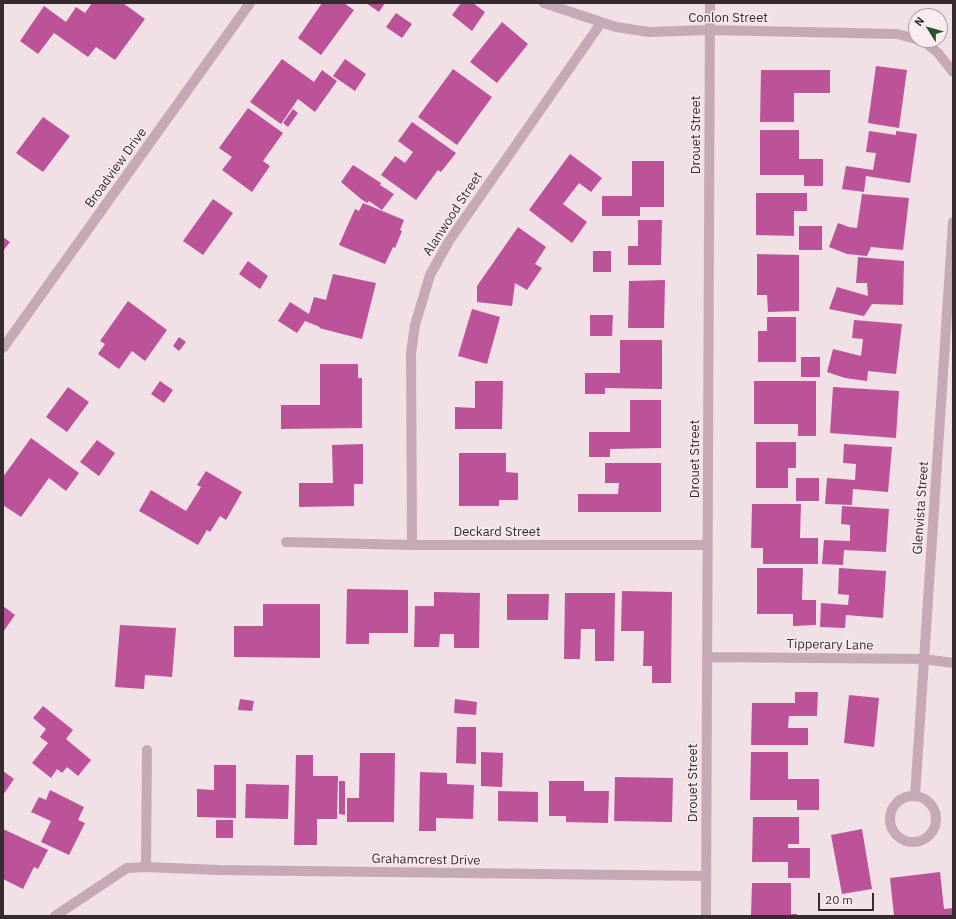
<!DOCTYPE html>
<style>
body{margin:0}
#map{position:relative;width:956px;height:919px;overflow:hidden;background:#f1e0e6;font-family:"IBM Plex Sans",sans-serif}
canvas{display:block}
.frame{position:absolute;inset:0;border:4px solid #372b32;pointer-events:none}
.north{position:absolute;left:908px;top:8px;width:40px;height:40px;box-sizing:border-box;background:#f9ecf1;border:1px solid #ab9fa5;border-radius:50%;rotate:307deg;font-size:11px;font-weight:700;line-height:16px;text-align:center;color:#372b32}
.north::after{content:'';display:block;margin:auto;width:14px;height:18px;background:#23562b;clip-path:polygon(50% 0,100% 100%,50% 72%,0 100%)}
.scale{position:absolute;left:818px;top:893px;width:56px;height:18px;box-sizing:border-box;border:2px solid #372b32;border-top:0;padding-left:5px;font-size:12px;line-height:14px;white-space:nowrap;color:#372b32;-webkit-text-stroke:3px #f9ecf1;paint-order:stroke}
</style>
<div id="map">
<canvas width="956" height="919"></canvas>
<div class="frame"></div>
<div class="north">N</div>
<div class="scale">20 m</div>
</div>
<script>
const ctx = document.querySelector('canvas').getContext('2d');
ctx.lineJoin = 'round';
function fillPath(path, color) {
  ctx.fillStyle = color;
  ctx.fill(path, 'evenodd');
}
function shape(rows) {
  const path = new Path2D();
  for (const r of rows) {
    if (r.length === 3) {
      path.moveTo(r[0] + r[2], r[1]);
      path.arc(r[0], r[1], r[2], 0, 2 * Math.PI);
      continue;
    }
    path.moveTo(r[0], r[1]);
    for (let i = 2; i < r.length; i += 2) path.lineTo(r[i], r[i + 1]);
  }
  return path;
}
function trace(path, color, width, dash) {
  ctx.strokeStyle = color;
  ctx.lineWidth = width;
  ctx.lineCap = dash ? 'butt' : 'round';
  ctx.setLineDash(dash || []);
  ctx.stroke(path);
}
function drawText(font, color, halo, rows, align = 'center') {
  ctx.font = font + ' "IBM Plex Sans",sans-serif';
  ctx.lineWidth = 3;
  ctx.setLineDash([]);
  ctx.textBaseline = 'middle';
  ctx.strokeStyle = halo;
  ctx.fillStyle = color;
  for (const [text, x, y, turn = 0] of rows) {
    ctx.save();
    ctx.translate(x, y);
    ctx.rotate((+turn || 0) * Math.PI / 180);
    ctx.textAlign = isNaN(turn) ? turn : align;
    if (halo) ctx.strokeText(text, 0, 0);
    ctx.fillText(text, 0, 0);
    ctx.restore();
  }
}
const building = shape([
 [92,3,123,3,145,19,115,60,96,47,88,57,54,33,38,54,20,41,44,6,66,22,76,7,85,13],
 [322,3,344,3,354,10,321,55,298,38],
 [366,3,385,3,379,12],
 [461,3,473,3,485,12,472,31,452,15],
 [396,13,412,24,402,38,386,27],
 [502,22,528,44,497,83,470,62],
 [282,59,314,82,322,70,337,81,315,112,298,99,281,124,250,102],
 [345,59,366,74,355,91,333,76],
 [876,66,907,70,899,128,868,123],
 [453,69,492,97,457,145,418,117],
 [761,70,830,70,830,93,794,93,794,122,760,122],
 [248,108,283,133,263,161,270,166,252,192,222,170,232,157,219,148],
 [293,109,298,113,288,127,283,123],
 [43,117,70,136,43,172,16,153],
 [412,122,456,153,441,172,438,170,416,200,381,175,395,156,405,163,413,152,398,141],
 [760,130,799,130,799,159,823,159,823,186,804,186,804,175,760,175],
 [869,131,896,135,896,131,917,134,910,183,866,176,864,192,842,189,846,166,873,170,876,153,866,152],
 [570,154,602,178,591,192,579,183,563,204,587,222,572,243,529,210],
 [632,161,664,161,664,207,640,207,640,216,602,216,602,196,632,196],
 [353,165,381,183,380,185,394,194,382,210,369,201,367,203,361,199,341,182],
 [756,193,807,193,807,211,794,211,794,236,756,235],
 [862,194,909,198,903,250,871,247,867,256,847,254,829,247,838,223,849,227,857,228],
 [213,199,233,213,203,255,183,241],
 [363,203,404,220,400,230,402,231,395,248,393,247,385,264,339,245,355,209,359,211],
 [638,220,662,220,661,265,628,265,628,246,638,246],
 [799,226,822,226,822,250,799,250],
 [518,227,546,247,535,264,542,268,527,290,515,283,512,306,477,302,477,286],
 [3,237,10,242,3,251],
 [593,251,611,251,611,272,593,272],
 [757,254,799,255,799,311,768,312,767,295,757,295],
 [858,257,904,261,903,305,872,304,864,316,829,309,837,287,868,296,867,283,856,283],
 [248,261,268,276,260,289,239,274],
 [333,274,376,283,362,339,319,328,320,327,305,321,297,333,278,321,290,302,309,314,314,297,326,300],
 [665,280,664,328,628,328,629,281],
 [128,301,167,330,145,361,132,351,119,369,98,354,105,344,100,341],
 [472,309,500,317,487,364,458,356],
 [590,315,613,315,612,336,590,336],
 [767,317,796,317,796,362,758,362,758,331,767,331],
 [854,320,902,324,896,374,868,371,867,381,845,378,827,372,833,349,861,356,863,339,852,338],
 [179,337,186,342,179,351,173,346],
 [620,340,662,340,662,389,605,388,605,394,585,394,585,373,620,373],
 [801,357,820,357,820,377,801,377],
 [320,364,358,364,358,378,362,378,362,428,281,429,281,405,320,405],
 [160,381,173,390,164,403,151,394],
 [475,381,503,381,502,429,455,429,455,407,475,408],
 [754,381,816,381,816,436,798,436,798,424,754,424],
 [68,387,89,402,67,432,46,417],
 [833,387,899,391,896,438,830,433],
 [630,400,661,400,661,448,610,449,610,457,589,457,589,432,630,432],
 [31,438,79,473,66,491,49,478,21,517,3,505,3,477],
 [97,440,115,453,99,476,80,462],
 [756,442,796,442,796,468,788,468,788,488,756,488],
 [363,444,363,484,354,484,354,506,299,507,299,483,333,483,332,445],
 [844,444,892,447,888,492,853,489,852,505,825,504,827,478,855,480,856,464,843,463],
 [459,453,506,453,506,472,518,473,518,500,499,500,499,506,459,506],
 [605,463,661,463,661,512,578,512,578,494,618,494,619,483,605,483],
 [206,471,242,492,226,520,220,516,210,532,207,530,198,545,139,511,151,490,186,511,201,487,197,485],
 [796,478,819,478,819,501,796,501],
 [752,504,801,504,800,538,818,538,818,564,763,564,763,548,751,548],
 [842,506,889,509,886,552,844,550,843,565,822,564,824,540,850,541,850,525,841,524],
 [757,568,803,568,802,600,816,600,816,625,793,626,793,614,757,614],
 [839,568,886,571,883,618,846,615,845,628,820,627,821,603,848,605,849,595,838,594],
 [347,589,408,590,408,633,369,633,369,644,346,644],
 [622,591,672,592,671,683,652,683,652,666,643,666,644,631,621,631],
 [434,592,480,593,479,648,454,648,454,634,440,634,439,647,414,647,415,606,434,606],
 [565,593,615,593,614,661,595,661,595,629,581,629,580,659,564,659],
 [507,594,549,594,548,620,507,620],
 [263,604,320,604,320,658,234,657,234,626,263,626],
 [3,606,15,615,3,632],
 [120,625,176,628,172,677,145,675,144,689,115,687],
 [795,692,818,692,817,716,789,716,788,728,808,728,808,745,751,745,752,703,795,703],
 [849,695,879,698,874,747,844,743],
 [240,699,254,701,252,711,238,710],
 [455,699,477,702,476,715,454,713],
 [43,706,73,730,66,739,91,760,78,776,67,767,62,773,57,769,51,778,32,763,48,743,40,737,46,729,33,718],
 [457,727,476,727,476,764,456,763],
 [481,752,503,753,502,787,481,786],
 [751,752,788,752,788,779,819,779,819,810,797,810,797,800,750,800],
 [360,753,395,753,394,822,347,822,347,798,359,798],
 [296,755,313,755,313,776,338,776,337,819,317,819,317,845,294,845],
 [214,765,236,765,236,818,197,817,197,789,214,790],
 [3,771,14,779,3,795],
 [420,772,447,773,447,784,474,785,473,819,436,818,436,831,419,831],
 [615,777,673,778,672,822,614,821],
 [339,781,345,781,345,815,339,814],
 [549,781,584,781,584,791,609,791,608,823,566,822,566,816,549,816],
 [246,784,289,785,288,819,245,818],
 [50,790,84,807,78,820,85,823,69,855,41,842,51,821,31,812,39,797,46,800],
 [498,791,538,792,538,822,498,821],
 [753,817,799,817,799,844,788,844,788,848,810,848,810,878,788,878,788,862,752,862],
 [216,820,233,820,233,838,216,838],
 [3,829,48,850,38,869,34,867,23,889,3,879],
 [862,829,872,889,842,894,831,835],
 [940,872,944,909,953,908,953,916,894,916,890,878],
 [752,883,791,883,791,914,797,914,797,916,751,916]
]);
const minor = shape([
 [544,3,616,27,649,32,709,30,897,34,916,39],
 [918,40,927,44,938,53,953,72],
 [3,348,250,3],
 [286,542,412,545,708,545],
 [412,545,411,353,415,325,430,275,449,241,601,23],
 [707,657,924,659,953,663],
 [915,796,953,222],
 [913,819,23],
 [146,867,147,750],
 [55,916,127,868,146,867,219,870,706,876],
 [706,916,710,3]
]);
const streetNames = [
 ["Conlon Street",728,18],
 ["Drouet Street",696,135,-90],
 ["Broadview Drive",116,168,-54],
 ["Alanwood Street",453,214,-57],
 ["Drouet Street",695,459,-90],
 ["Glenvista Street",921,508,-86],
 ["Deckard Street",497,532],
 ["Tipperary Lane",830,645,1],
 ["Drouet Street",693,783,-90],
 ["Grahamcrest Drive",426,860,1]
];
fillPath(building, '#bc5399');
trace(minor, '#c6a9b6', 10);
drawText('13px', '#372b32', '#f9ecf1', streetNames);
</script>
